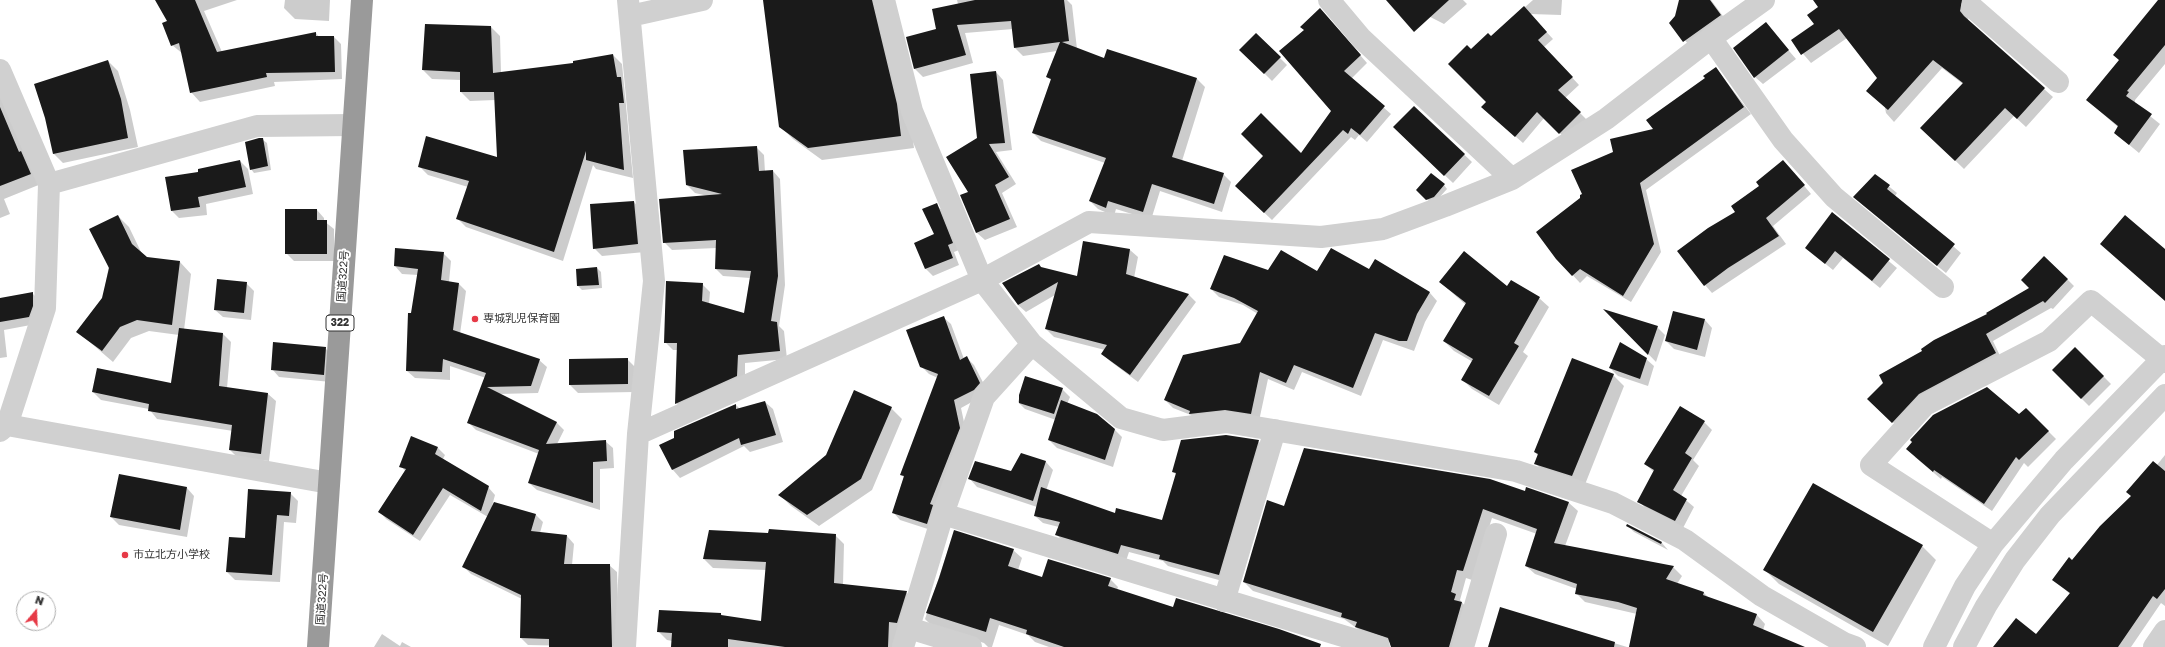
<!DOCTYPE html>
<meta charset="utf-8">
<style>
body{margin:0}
#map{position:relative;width:2165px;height:647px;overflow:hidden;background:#fff;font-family:"Golos Text",sans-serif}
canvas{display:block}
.north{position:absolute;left:16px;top:591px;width:40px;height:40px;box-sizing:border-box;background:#fff;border:1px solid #adadad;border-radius:50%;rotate:19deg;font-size:11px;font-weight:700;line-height:16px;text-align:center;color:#333}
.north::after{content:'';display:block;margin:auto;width:14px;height:18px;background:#e63946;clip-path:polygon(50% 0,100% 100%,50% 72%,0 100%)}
</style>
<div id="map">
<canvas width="2165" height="647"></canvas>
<div class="north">N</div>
</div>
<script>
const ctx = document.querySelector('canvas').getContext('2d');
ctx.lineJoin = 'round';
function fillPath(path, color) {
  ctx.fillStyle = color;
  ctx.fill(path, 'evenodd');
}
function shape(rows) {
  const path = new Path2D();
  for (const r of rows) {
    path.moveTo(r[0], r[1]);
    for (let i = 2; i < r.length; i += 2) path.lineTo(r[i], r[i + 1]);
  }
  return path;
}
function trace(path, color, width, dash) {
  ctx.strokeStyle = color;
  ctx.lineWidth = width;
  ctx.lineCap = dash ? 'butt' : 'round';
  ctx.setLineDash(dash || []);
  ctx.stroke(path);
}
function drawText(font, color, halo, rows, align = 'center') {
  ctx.font = font + ' "Golos Text","Noto Sans JP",sans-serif';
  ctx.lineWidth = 4;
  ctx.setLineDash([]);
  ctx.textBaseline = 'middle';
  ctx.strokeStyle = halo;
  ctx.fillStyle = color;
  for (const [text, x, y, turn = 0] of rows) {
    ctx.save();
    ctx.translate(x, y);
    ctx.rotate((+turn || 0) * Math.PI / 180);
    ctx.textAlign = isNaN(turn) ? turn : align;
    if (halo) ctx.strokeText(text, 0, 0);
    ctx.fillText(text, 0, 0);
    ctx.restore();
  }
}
const shadow = shape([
 [156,0,237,0,204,11,222,52,316,33,319,37,334,37,341,44,342,79,274,82,275,86,200,102,191,92,183,54,172,45,168,21],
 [285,0,330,0,329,21,295,19,284,8],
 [764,0,895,0,914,148,822,160,793,139,780,126],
 [957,0,1067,0,1072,5,1077,49,1105,60,1197,79,1205,87,1182,161,1223,174,1231,182,1222,212,1160,191,1151,220,1116,209,1114,216,1098,209,1090,201,1105,163,1041,141,1033,133,1051,80,1047,77,1057,51,1023,56,1015,48,1013,29,965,33,973,63,923,77,915,69,907,38,938,30,958,4],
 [1397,0,1463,0,1467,4,1444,24],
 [1533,0,1562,0,1561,15,1530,14,1553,39,1544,47,1579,85,1565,98,1587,120,1567,140,1544,118,1523,143,1490,114,1471,51,1491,37],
 [1681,0,1711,0,1728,23,1692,49,1671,23,1676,16],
 [1814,0,1981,0,1980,3,1971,8,1968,20,1971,24,2053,97,2026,127,2014,116,1964,169,1930,136,1963,84,1942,68,1894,122,1886,113,1879,78,1847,38,1811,63,1792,41,1816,24,1819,8],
 [2159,0,2165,0,2165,64,2135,100,2135,104,2160,124,2139,153,2115,133,2119,128,2087,100,2120,60],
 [1327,17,1367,63,1351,79,1391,114,1367,142,1359,135,1355,140,1351,137,1272,220,1236,186,1301,154,1333,111],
 [1766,24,1796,59,1763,84,1755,77],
 [491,27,500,36,501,73,574,64,613,55,622,64,633,178,596,169,593,165,563,261,466,227,457,218,468,187,428,175,419,166,498,159,495,100,470,101,461,92,461,80,432,79,423,70],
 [1256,34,1287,65,1272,81,1241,50],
 [108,61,118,71,130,110,138,147,63,163,53,153],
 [1716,68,1751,114,1646,190,1661,252,1631,302,1587,276,1580,283,1557,258,1582,198,1614,152,1654,130],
 [996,72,1003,80,1012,150,996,152,1016,184,1002,193,1017,227,985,240,977,233,969,192,978,138],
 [0,95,41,184,4,199,10,214,0,218],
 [1414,107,1472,162,1453,183,1402,135],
 [263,140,267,143,271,170,254,173,251,169],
 [756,147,764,155,765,172,773,171,780,179,785,285,779,326,784,331,787,359,745,363,745,384,684,411,676,403,678,350,673,350,665,342,702,284,710,292,709,304,745,314,750,278,723,276,716,269,716,248,672,250,664,242,708,196,695,193,687,185],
 [240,161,248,169,253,194,206,204,207,215,179,218,172,211,199,173],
 [1790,169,1811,194,1773,226,1786,244,1712,293,1705,285,1737,212],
 [1875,175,1897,193,1895,196,1961,253,1946,273,1862,204],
 [1444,185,1447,189,1437,200,1431,203,1417,190],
 [634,202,641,210,645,252,602,256,594,248],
 [936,205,943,211,959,250,954,252,959,265,933,276,926,269,915,243,936,234],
 [317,210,324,218,324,221,334,229,334,261,294,261,286,253],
 [1832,214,1897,268,1880,288,1843,258,1833,270,1806,248],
 [118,216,129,227,142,254,146,258,180,262,191,274,184,330,223,334,231,342,227,388,268,394,276,401,269,461,238,458,230,450,233,431,157,419,149,409,101,400,93,392,171,384,179,335,149,331,131,338,113,362,78,332,103,298],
 [1084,242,1130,250,1138,257,1134,278,1189,295,1196,302,1138,382,1110,361,1102,353,1105,350,1054,337,1046,329,1055,295,1026,312,1018,305,1042,269,1078,278],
 [443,253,451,261,449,282,459,284,466,291,460,334,539,360,547,367,538,393,499,394,557,423,564,430,557,444,605,441,613,448,614,468,600,469,600,510,537,490,529,483,539,454,476,430,469,423,486,378,450,366,450,380,415,378,407,371,418,275,402,274,395,266],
 [1375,261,1430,293,1437,301,1425,322,1414,351,1383,340,1361,396,1302,372,1294,390,1268,379,1259,421,1197,422,1191,415,1173,408,1165,400,1240,344,1258,314,1243,305,1219,297,1211,289,1269,272,1370,270],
 [597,268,601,272,602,288,582,290,578,286,577,269],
 [2067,279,2074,286,2053,309,2051,308,1993,341,2002,360,1900,429,1869,399],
 [1440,282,1539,298,1549,307,1523,352,1528,356,1499,405,1472,389,1462,379,1473,362,1454,351,1444,341,1466,305],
 [246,283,254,291,251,320,223,317,215,310],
 [33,294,40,301,36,324,4,330,7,357,0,358,0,299],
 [1607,311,1657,327,1665,335,1656,362],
 [943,317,951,324,964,359,967,358,974,365,987,390,981,397,961,408,967,436,934,531,900,520,893,512,904,477,901,475,938,378,929,374,921,366],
 [1705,320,1712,328,1705,357,1674,349,1666,341],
 [325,348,333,356,331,382,279,377,272,369],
 [2075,348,2111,384,2089,406,2053,370],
 [627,359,635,367,635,392,578,393,570,385],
 [1646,359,1654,366,1648,386,1618,376,1610,368],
 [1613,375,1624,386,1584,487,1547,475,1536,464,1538,456,1535,452],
 [1026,377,1062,389,1070,397,1067,404,1115,430,1122,437,1113,467,1057,448,1049,440,1056,420,1025,409,1018,402],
 [765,402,773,409,783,442,750,452,744,446,680,478,673,470,661,446,675,439,675,432,736,405,740,409],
 [891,408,902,419,872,490,819,526,791,506,780,495],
 [2026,409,2056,439,2028,467,2024,463,1992,511,1942,477,1941,479,1915,457,2019,415],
 [1704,422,1712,430,1693,460,1699,466,1681,496,1694,507,1683,528,1646,509,1639,501,1654,472,1645,464],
 [1258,441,1266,449,1226,582,1168,566,1163,561,1129,552,1126,561,1064,542,1057,535,1059,527,1043,523,1035,516,1037,507,977,487,970,479,1011,472,1022,454,1046,462,1053,470,1046,491,1115,514,1162,521,1177,475,1173,472],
 [438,448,445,455,443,459,488,487,495,495,492,506,536,515,543,522,540,533,567,536,574,544,572,565,609,565,617,572,619,647,528,645,521,638,522,599,471,574,464,567,488,517,450,495,420,541,386,519,379,511,405,471,401,466],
 [2165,455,2165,606,2161,603,2131,647,2005,647,2036,635,2070,594,2054,580,2132,496],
 [120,475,187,488,194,496,187,537,119,525,111,517],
 [1525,492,1569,503,1578,511,1565,546,1673,567,1682,576,1677,584,1704,593,1709,598,1757,615,1765,624,1763,630,1796,647,1630,647,1637,614,1585,602,1576,593,1577,589,1535,574,1526,566,1537,534,1492,518,1472,580,1466,578,1460,600,1470,612,1460,647,1392,647,1392,643,1366,635,1344,619,1253,591,1244,582,1285,507],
 [290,493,298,501,296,523,284,522,280,582,235,580,227,572,246,539],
 [1628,526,1662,543,1668,550,1634,532],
 [954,532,1013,550,1022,558,1018,570,1042,579,1110,579,1118,587,1117,590,1300,647,1049,647,1035,642,1028,635,999,625,992,647,988,647,984,643,934,628,925,619],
 [835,535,844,544,843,585,906,592,915,601,897,647,672,647,672,641,667,640,658,631,721,614,723,617,762,622,766,570,713,568,704,559],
 [1922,546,1936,560,1888,646,1779,584,1765,570],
 [1501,608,1627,647,1489,647],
 [382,634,400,646,402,642,411,647,374,647]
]);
const building = shape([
 [155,0,195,0,217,52,316,32,316,36,334,36,335,72,266,73,267,77,190,93,179,43,171,46,162,23,167,21],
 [763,0,872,0,897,104,901,136,808,148,779,127],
 [975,0,1064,0,1069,41,1062,42,1104,58,1107,49,1197,78,1172,157,1224,173,1214,204,1152,184,1143,212,1108,201,1106,208,1089,201,1106,158,1032,133,1051,79,1046,77,1060,42,1014,48,1011,21,957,25,966,55,914,69,906,37,936,29,932,9],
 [1386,0,1449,0,1414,32],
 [1679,0,1710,0,1721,15,1683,42,1669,23,1675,16],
 [1813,0,1962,0,1960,11,1964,16,2045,88,2017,119,2005,108,1955,161,1920,128,1963,83,1933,60,1888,110,1866,91,1877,78,1839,29,1801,55,1791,40,1814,24,1807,15,1818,7],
 [2158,0,2165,0,2165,45,2127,91,2129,92,2126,96,2152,114,2129,145,2114,133,2118,126,2086,100,2119,60,2113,55],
 [1524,6,1547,32,1538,40,1573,77,1558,90,1581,112,1559,134,1537,112,1515,137,1481,107,1486,102,1448,64,1467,45,1471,49,1488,33,1491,36],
 [1320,8,1361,55,1344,71,1385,106,1360,135,1351,128,1348,134,1343,130,1264,213,1235,186,1263,156,1241,134,1261,113,1301,153,1331,111,1279,51,1304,30,1300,27],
 [1766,22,1789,50,1754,78,1733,48],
 [425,24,491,26,493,73,573,63,573,61,613,54,617,77,621,77,624,103,619,103,624,170,586,160,586,151,554,252,456,219,469,181,418,167,426,136,497,157,494,92,460,92,460,72,422,70],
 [1256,33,1281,57,1264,74,1239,50],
 [108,60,121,99,128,138,53,154,45,118,34,84],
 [1716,67,1744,107,1640,183,1654,244,1623,296,1580,269,1572,276,1556,259,1536,232,1580,198,1580,195,1582,194,1571,170,1613,152,1610,139,1653,129,1646,120,1705,78,1703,76],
 [996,71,1005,143,989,144,1009,177,995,185,1010,219,976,233,960,195,968,192,946,157,977,138,970,74],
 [1414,106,1465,154,1444,176,1393,127],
 [0,107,19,152,21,151,31,174,0,186],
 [259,138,263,138,268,166,250,170,245,142],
 [757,146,759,171,773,170,778,276,771,321,777,322,780,351,738,355,737,376,675,404,677,343,664,343,666,281,703,283,702,301,744,313,751,271,715,269,716,240,663,243,659,199,722,194,686,185,683,150],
 [240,160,246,187,198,197,200,207,171,211,165,177,198,172,198,169],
 [1783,160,1805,185,1766,218,1779,236,1728,268,1704,286,1677,251,1708,228,1735,212,1731,206,1759,186,1756,182],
 [1431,173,1445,184,1434,197,1426,200,1416,190],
 [1875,174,1890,185,1887,189,1955,244,1937,266,1853,197],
 [634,201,638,244,593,249,590,204],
 [937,203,953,243,948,245,953,258,925,269,914,243,934,234,922,209],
 [285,209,317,209,317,220,327,220,327,254,285,254],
 [1832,212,1890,259,1872,281,1835,251,1825,264,1805,248],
 [118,215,132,244,147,257,180,261,172,325,137,320,120,327,102,351,76,332,102,298,109,268,89,229],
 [2125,215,2165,249,2165,301,2100,244],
 [1083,241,1130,249,1126,274,1189,294,1130,375,1101,354,1107,345,1045,329,1058,282,1018,305,1002,283,1039,264,1041,267,1077,276],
 [395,248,444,252,441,280,459,283,453,330,540,359,531,386,487,387,557,422,546,444,606,440,607,461,593,462,593,503,528,483,539,450,467,423,486,373,443,359,442,372,406,371,408,313,411,313,418,269,394,266],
 [1331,248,1369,269,1375,259,1430,292,1417,314,1407,341,1399,341,1375,333,1353,388,1294,365,1286,383,1260,372,1251,414,1225,410,1189,414,1190,411,1164,400,1183,355,1240,343,1258,311,1234,298,1210,289,1224,255,1268,270,1281,250,1317,271],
 [1464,251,1507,286,1511,280,1540,297,1514,343,1519,346,1489,396,1461,380,1473,359,1443,341,1466,303,1439,282],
 [2044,256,2068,279,2045,303,2043,301,1986,334,1996,353,1919,394,1892,423,1867,399,1883,383,1879,375,1922,351,1921,349,1934,340,1987,314,1986,313,2029,288,2021,280],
 [597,267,599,285,577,286,576,269],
 [217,279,247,282,244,313,214,310],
 [33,292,33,306,29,317,0,322,0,298],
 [1603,309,1658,326,1648,355],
 [1673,311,1705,319,1697,350,1665,341],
 [944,316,960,360,967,356,980,383,974,390,954,400,960,428,930,504,933,505,927,524,892,513,904,476,900,475,938,374,920,367,906,330],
 [179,328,223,333,219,386,268,393,261,454,229,450,232,425,148,411,149,404,92,392,97,368,171,383],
 [273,342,326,347,324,375,271,370],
 [1620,342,1647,358,1640,379,1609,368],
 [2075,347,2104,376,2081,399,2052,370],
 [628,358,628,384,569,385,569,359],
 [1572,358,1614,374,1572,476,1534,464,1538,454,1534,452],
 [1025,376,1063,388,1054,414,1019,403,1019,395],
 [1987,387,2019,414,2026,408,2049,431,2019,460,2016,457,1984,504,1934,470,1933,472,1906,449,1912,442,1910,440,1933,415],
 [854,390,892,407,861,479,807,515,778,495,826,455],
 [1061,400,1097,414,1115,429,1105,460,1048,440],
 [765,401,776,435,741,445,739,438,672,470,659,445,674,438,674,431,736,404,736,409],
 [1680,406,1705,421,1685,453,1692,458,1673,490,1687,499,1675,521,1637,502,1654,470,1644,464],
 [1226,435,1259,440,1219,575,1159,559,1160,555,1121,545,1118,554,1055,535,1060,522,1034,516,1041,487,1115,513,1116,508,1162,520,1176,473,1172,472,1181,440],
 [411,436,438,447,435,454,489,486,481,511,443,488,413,535,378,512,406,469,399,467],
 [1304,448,1490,479,1525,491,1526,487,1569,502,1554,543,1674,566,1666,579,1704,592,1703,595,1757,614,1753,625,1805,647,1629,647,1637,608,1618,602,1575,594,1577,584,1525,566,1537,529,1483,509,1463,571,1457,570,1451,592,1456,594,1454,600,1462,602,1449,647,1391,647,1388,638,1355,627,1357,622,1341,617,1342,613,1243,582,1267,500,1284,506],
 [1021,453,1046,461,1033,501,968,479,975,461,1011,471],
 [2153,461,2165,471,2165,589,2157,599,2153,596,2118,647,1993,647,2016,618,2036,634,2070,593,2052,580,2069,557,2072,560,2100,526,2131,496,2126,492],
 [119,474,187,487,180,530,110,517],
 [1813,483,1923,545,1873,632,1763,570],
 [248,489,291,492,289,516,277,515,272,575,226,572,229,537,245,538],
 [494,502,536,514,531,531,567,535,564,564,610,564,612,647,549,647,549,639,520,638,521,595,462,567],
 [1627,524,1662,542,1661,544,1626,526],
 [769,529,836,534,834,583,907,591,897,623,889,622,888,647,785,647,728,639,728,647,671,647,672,633,657,632,659,610,721,613,721,615,761,621,766,562,703,559,709,530,768,533],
 [954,530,1014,549,1008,566,1042,577,1048,559,1111,578,1108,586,1173,607,1176,598,1279,629,1321,644,1320,647,1064,647,1026,634,1027,630,990,618,986,632,926,613,939,578],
 [1500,607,1615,642,1614,647,1488,647]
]);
const minor = shape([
 [884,0,912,111,982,280,1032,344,1121,418,1163,430,1226,422,1516,471,1613,503,1685,540,1762,596,1844,643,1855,647],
 [1329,0,1361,38,1512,179],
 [1972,7,2058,82],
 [630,16,702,0],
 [1711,38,1783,140,1834,197,1943,287],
 [0,70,49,184,45,308,7,425,0,431],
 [49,184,257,126,353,125],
 [7,425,329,483],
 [638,434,982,280,1089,222,1321,237,1383,229,1445,206,1512,179,1606,119,1711,38,1764,0],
 [943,514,1379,647],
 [1993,544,1871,465,1925,405,2049,341,2091,301,2165,362],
 [1224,601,1275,430],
 [909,628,971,647],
 [625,647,638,434,654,281,628,0],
 [903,647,943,514,984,397,1032,344],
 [1463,647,1496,534],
 [1934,647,1965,586,1993,544,2064,460,2165,356],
 [1964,647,1986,606,2015,560,2050,515,2165,395],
 [2154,647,2165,631]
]);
const highway = shape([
 [318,647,362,0]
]);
const markers = [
 [475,319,4,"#e63946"],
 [125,555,4,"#e63946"]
];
const shields = [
 [340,323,28]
];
const shieldNames = [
 ["322",340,323]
];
const streetNames = [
 ["国道322号",343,276,-86],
 ["国道322号",322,599,-86]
];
const poiNames = [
 ["専城乳児保育園",483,319],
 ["市立北方小学校",133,555]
];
fillPath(shadow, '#0003');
fillPath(building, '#1a1a1a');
trace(minor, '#d0d0d0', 22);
trace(highway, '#9a9a9a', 22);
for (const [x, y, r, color] of markers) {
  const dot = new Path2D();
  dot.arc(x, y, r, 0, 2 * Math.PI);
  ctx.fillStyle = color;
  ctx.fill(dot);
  trace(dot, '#fff', 1.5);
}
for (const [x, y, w] of shields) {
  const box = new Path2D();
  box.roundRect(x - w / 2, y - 8, w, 16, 3);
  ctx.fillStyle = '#fff';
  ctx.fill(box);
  trace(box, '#333', 1);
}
drawText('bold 10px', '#333', null, shieldNames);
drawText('11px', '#333', '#fff', streetNames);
drawText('11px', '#333', '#fff', poiNames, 'left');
</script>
